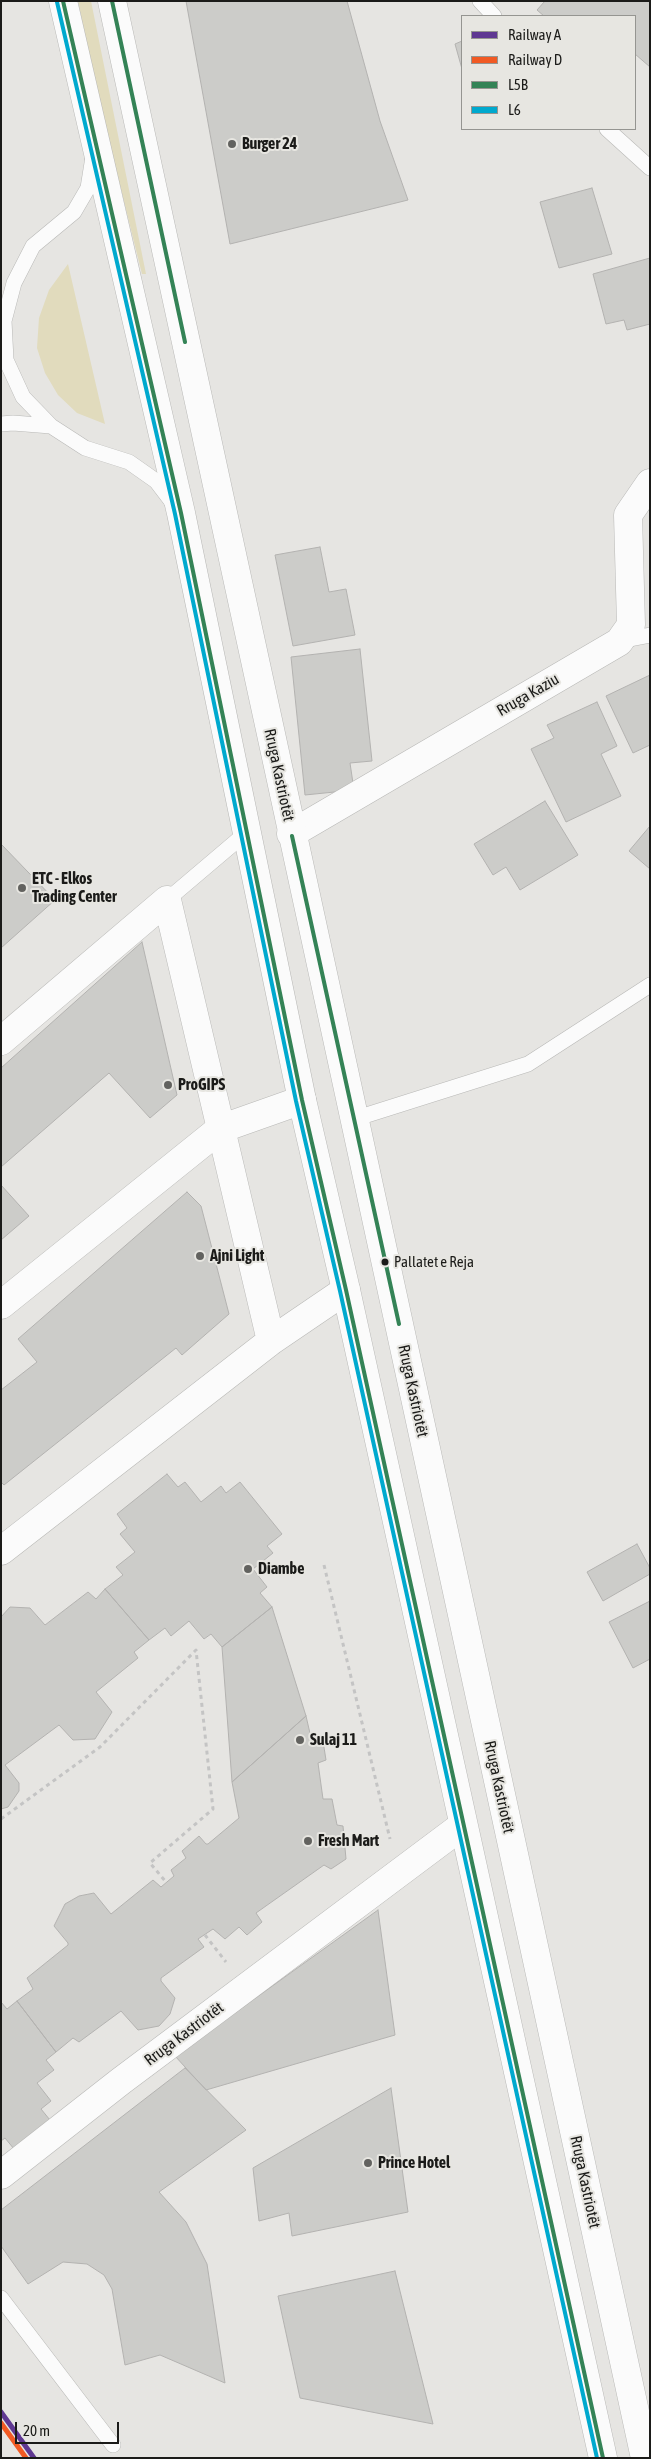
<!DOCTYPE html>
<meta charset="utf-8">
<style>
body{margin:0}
#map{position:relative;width:651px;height:2459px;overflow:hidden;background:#e6e5e2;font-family:"Asap Condensed",sans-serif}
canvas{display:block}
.frame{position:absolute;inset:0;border:2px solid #1b1b19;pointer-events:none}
.legend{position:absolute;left:461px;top:15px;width:175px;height:115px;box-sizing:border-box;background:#e7e6e1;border:1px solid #959591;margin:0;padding:6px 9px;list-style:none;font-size:15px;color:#1b1b19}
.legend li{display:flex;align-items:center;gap:10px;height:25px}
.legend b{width:25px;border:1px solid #959591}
.scale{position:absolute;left:15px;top:2422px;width:104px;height:22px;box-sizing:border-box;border:2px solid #1b1b19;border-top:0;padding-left:6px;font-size:15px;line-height:18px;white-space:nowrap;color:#1b1b19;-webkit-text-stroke:4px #e7e6e1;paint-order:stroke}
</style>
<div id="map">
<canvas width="651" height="2459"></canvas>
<div class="frame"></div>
<ul class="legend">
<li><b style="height:6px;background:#5f3892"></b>Railway A</li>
<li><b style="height:6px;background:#f15a24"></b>Railway D</li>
<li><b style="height:6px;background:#348356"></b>L5B</li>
<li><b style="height:6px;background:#00a9ce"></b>L6</li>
</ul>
<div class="scale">20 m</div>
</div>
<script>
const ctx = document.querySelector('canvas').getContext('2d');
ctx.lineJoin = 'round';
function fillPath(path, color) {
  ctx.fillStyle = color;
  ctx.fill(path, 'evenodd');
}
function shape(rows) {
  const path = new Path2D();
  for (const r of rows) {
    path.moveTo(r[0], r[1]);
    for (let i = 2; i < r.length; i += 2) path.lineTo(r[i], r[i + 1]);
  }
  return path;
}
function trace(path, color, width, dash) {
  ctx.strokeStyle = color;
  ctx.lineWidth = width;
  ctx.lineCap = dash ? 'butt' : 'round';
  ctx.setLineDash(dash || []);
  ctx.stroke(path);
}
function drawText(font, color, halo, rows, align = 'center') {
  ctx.font = font + ' "Asap Condensed",sans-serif';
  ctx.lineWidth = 4;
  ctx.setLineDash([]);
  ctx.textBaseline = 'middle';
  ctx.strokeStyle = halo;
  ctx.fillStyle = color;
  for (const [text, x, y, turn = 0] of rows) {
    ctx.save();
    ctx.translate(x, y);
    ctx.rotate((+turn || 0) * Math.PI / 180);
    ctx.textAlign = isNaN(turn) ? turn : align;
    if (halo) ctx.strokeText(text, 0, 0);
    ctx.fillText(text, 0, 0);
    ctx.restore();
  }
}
const green = shape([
 [78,1,91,1,146,274,142,274,94,81],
 [68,264,105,424,77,413,58,395,45,373,37,348,39,318,49,290]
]);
const building = shape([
 [186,1,347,1,380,121,408,200,230,244,186,1],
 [545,1,650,1,650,67,635,54,635,16,544,16,537,10,545,1],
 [462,41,462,69,455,44,462,41],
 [592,188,612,254,559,268,540,202,592,188],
 [650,258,650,324,627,330,624,320,606,324,593,274,650,258],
 [320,547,329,592,346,589,355,635,293,646,275,555,320,547],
 [360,649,372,761,350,763,354,790,305,795,291,657,360,649],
 [650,675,650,745,633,753,606,696,650,675],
 [597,702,617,746,601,754,621,796,566,822,531,749,554,738,547,725,597,702],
 [545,801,578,855,520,890,506,867,493,875,474,844,545,801],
 [650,826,650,869,629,851,650,826],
 [1,844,55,900,1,948,1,844],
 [142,942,177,1095,150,1118,109,1073,1,1167,1,1068,142,942],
 [1,1185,29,1216,1,1240,1,1185],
 [187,1192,201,1206,229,1314,182,1355,176,1348,4,1485,1,1482,1,1390,37,1362,18,1339,187,1192],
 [167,1474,178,1487,185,1482,201,1502,221,1486,226,1493,240,1482,282,1534,267,1546,273,1553,253,1569,267,1587,260,1593,272,1607,222,1647,211,1634,204,1639,189,1621,171,1636,165,1628,149,1640,105,1589,123,1575,116,1567,135,1552,120,1534,127,1528,117,1514,167,1474],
 [637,1544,650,1568,650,1574,603,1601,587,1572,637,1544],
 [105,1589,149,1640,134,1652,138,1658,96,1692,112,1712,95,1739,73,1740,59,1725,5,1765,19,1783,19,1791,8,1807,1,1809,1,1617,10,1607,30,1608,45,1625,88,1592,96,1599,105,1589],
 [650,1601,650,1659,633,1668,609,1622,650,1601],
 [272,1607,306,1716,232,1782,222,1647,272,1607],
 [306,1716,312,1742,323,1741,326,1760,318,1763,323,1799,332,1799,337,1825,343,1826,346,1859,331,1869,324,1865,256,1913,262,1922,247,1935,239,1927,225,1939,213,1929,198,1939,204,1947,161,1978,161,1981,175,1998,170,2014,159,2026,138,2030,121,2011,79,2042,73,2038,56,2052,17,2001,33,1989,27,1978,68,1945,68,1943,54,1926,65,1904,79,1896,94,1893,111,1914,153,1880,161,1887,174,1876,171,1870,186,1858,182,1851,199,1836,206,1844,208,1844,239,1818,232,1782,306,1716],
 [378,1910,395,2035,206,2090,175,2056,378,1910],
 [17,2001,56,2052,46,2060,54,2070,37,2083,51,2101,41,2109,50,2120,14,2149,5,2138,1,2141,1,2002,7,2009,17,2001],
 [185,2068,246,2130,159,2192,186,2222,207,2264,225,2383,160,2355,125,2365,112,2289,104,2275,87,2264,63,2262,28,2284,1,2246,1,2210,185,2068],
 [391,2088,408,2212,292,2236,289,2213,259,2221,253,2168,391,2088],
 [395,2271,433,2424,300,2398,278,2296,395,2271]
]);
const path = shape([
 [324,1565,390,1839],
 [1,1819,100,1747,196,1650,213,1809,150,1863,166,1882],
 [205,1935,226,1962]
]);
const service = shape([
 [480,1,494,16],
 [607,129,650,168],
 [93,157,88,188,74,212,33,246,14,283,4,321,6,360,23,397,51,426,85,448,129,462,156,481,172,502],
 [1,424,13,423,51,426],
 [620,641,650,635],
 [167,900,246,833],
 [354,1119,528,1064,650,985],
 [1,2298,113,2445]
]);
const minor = shape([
 [291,834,619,642,631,625,628,515,650,483],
 [1,1041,167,900,271,1341],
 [1,1305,220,1129,302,1100],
 [1,1551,271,1341,346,1290],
 [1,2175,121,2081,463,1825]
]);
const primary = shape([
 [63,1,181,513,302,1100,346,1290,603,2458],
 [112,1,645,2458]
]);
const bus1 = shape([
 [63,1,181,513,302,1100,346,1290,603,2458],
 [112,1,185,342],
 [292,836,399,1324]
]);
const bus2 = shape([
 [57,2,175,514,296,1101,340,1291,597,2458]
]);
const rail1 = shape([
 [1,2412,34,2458]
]);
const rail2 = shape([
 [1,2423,26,2458]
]);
const markers = [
 [232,144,5,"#62625f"],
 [22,888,5,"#62625f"],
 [168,1085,5,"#62625f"],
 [200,1256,5,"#62625f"],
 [385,1262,4.5,"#1b1b19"],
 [248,1569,5,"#62625f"],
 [300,1740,5,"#62625f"],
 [308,1841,5,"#62625f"],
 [368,2163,5,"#62625f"]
];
const busNames = [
 ["Pallatet e Reja",394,1262]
];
const poiNames = [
 ["Burger 24",242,144],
 ["ETC - Elkos",32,879],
 ["Trading Center",32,897],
 ["ProGIPS",178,1085],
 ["Ajni Light",210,1256],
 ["Diambe",258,1569],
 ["Sulaj 11",310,1740],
 ["Fresh Mart",318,1841],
 ["Prince Hotel",378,2163]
];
const streetNames = [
 ["Rruga Kaziu",528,695,-30],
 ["Rruga Kastriotët",279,775,78],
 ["Rruga Kastriotët",413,1391,78],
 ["Rruga Kastriotët",499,1787,78],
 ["Rruga Kastriotët",184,2034,-37],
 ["Rruga Kastriotët",585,2182,78]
];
fillPath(green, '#e1dbbd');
fillPath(building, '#ccccc9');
trace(building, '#b3b2b0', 1);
trace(service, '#b8b8b6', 16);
trace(minor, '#b8b8b6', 29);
trace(primary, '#b8b8b6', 29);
trace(path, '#c4c4c4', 3, [4, 4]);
trace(service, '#fbfbfb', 15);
trace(minor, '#fbfbfb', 28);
trace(primary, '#fbfbfb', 28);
trace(bus1, '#348356', 4);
trace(bus2, '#00a9ce', 4);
trace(rail1, '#5f3892', 5);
trace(rail2, '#f15a24', 5);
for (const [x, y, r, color] of markers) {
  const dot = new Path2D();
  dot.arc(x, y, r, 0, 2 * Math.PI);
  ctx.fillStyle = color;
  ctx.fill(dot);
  trace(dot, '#e7e6e1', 2);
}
drawText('15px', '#1b1b19', '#e7e6e1', busNames, 'left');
drawText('bold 16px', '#1b1b19', '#e7e6e1', poiNames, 'left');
drawText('16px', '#1b1b19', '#e7e6e1', streetNames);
</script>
